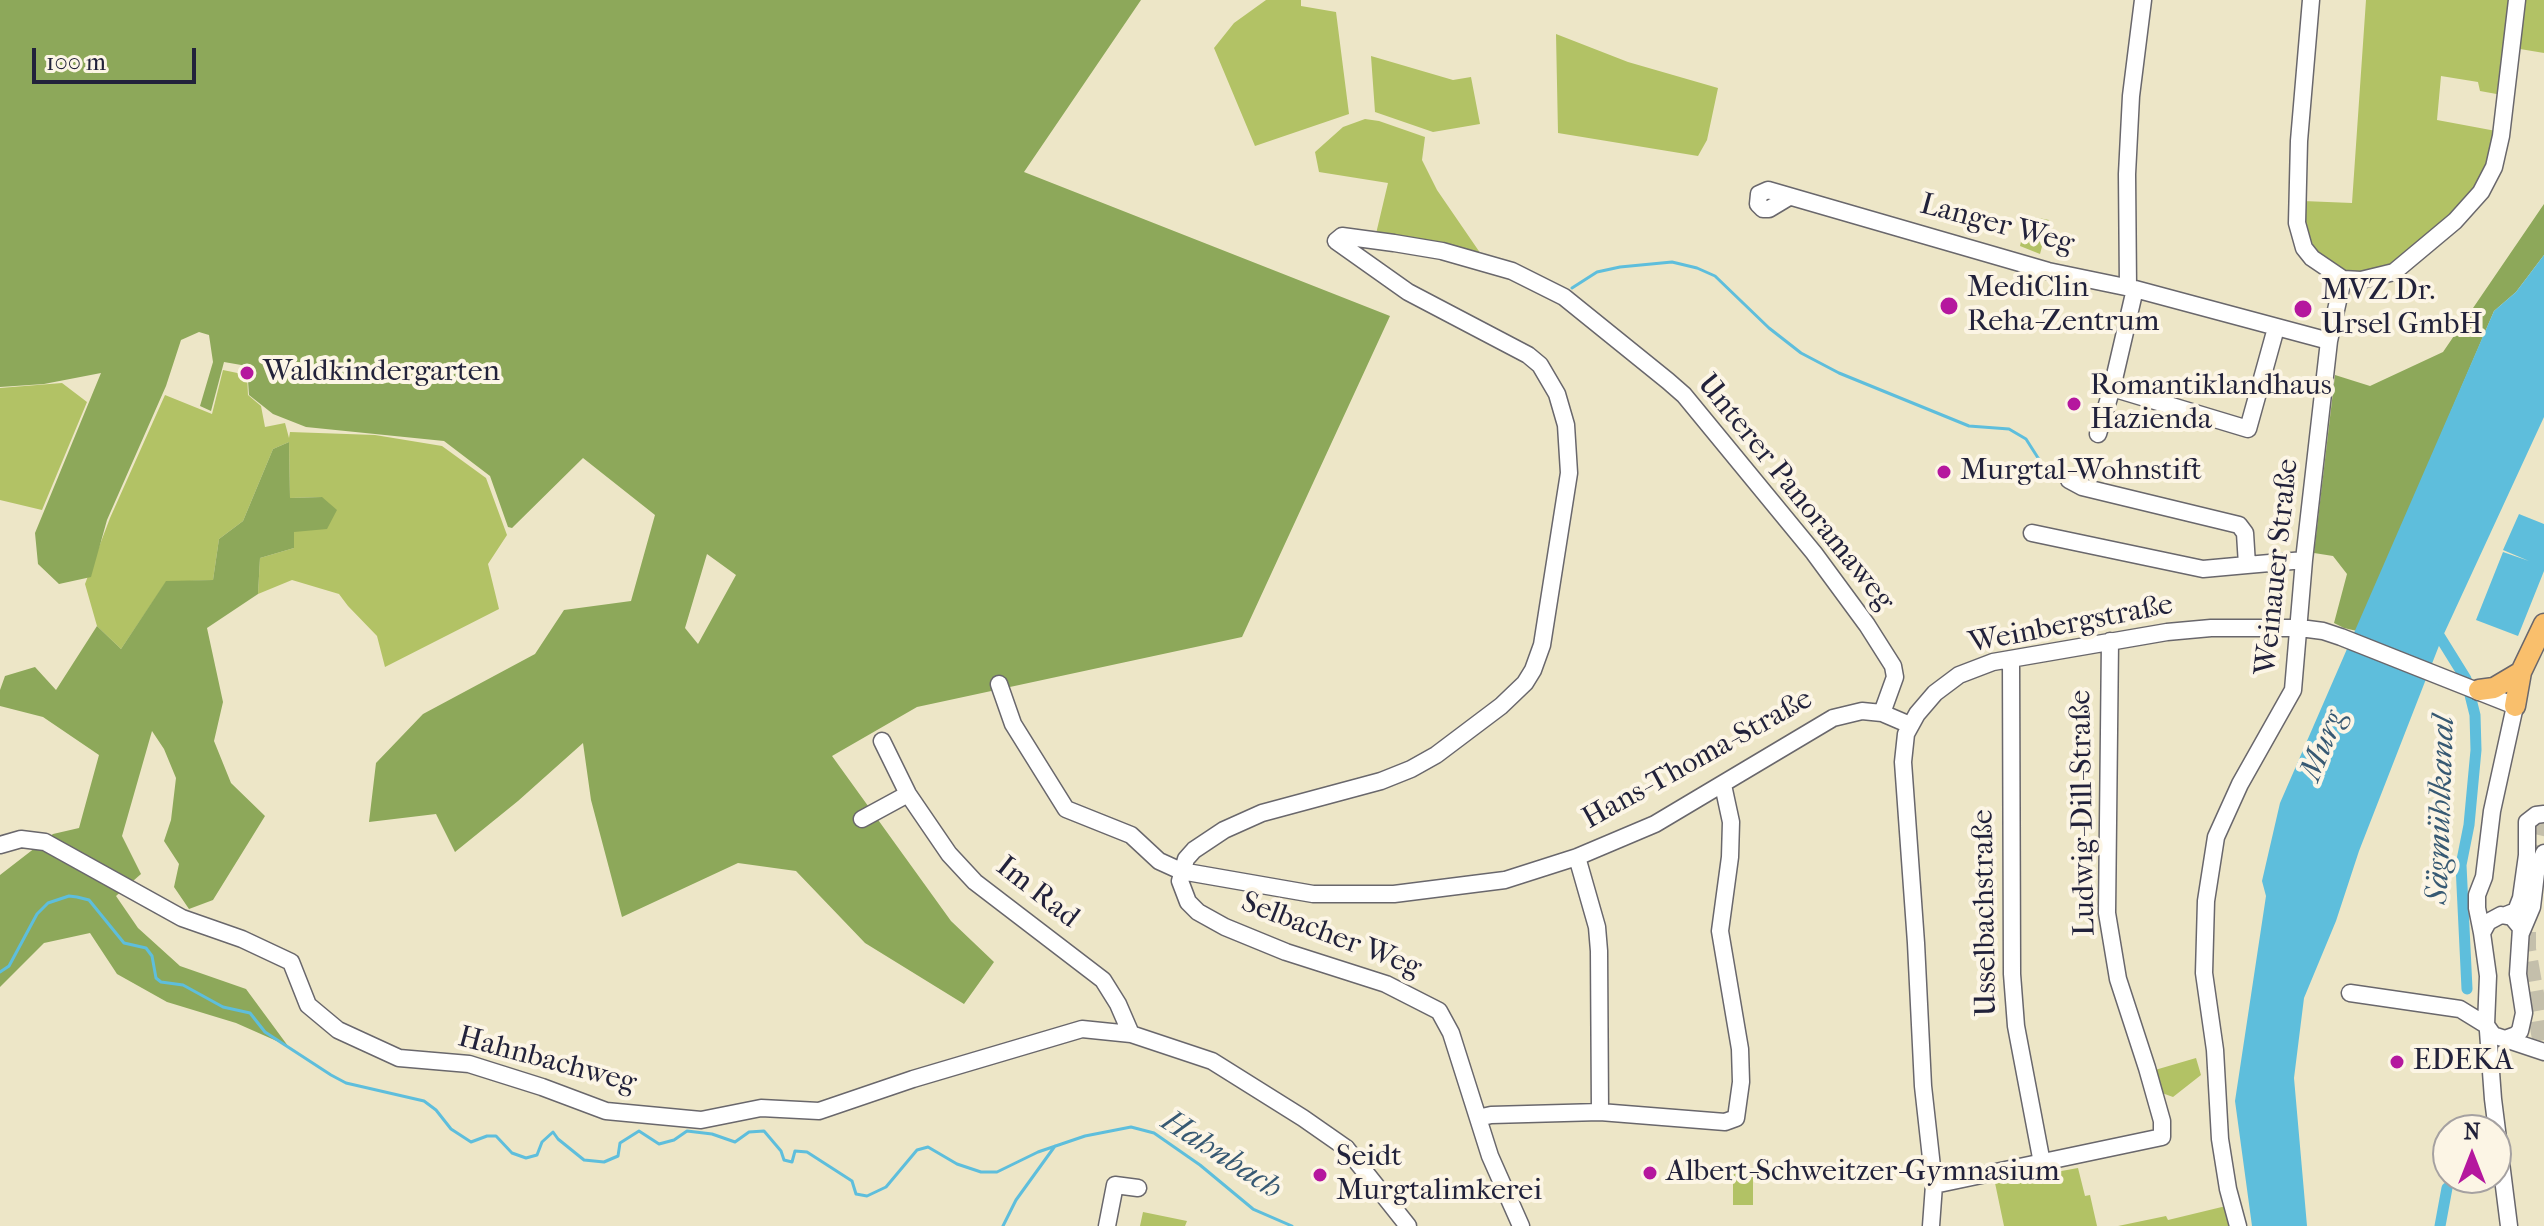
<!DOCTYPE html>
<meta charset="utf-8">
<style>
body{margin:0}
#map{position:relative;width:2544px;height:1226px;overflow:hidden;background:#ede6c7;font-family:"IM FELL French Canon",serif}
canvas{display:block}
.north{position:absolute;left:2432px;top:1114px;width:80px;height:80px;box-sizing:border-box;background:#fcf5e5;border:2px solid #a5a1a1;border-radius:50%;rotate:0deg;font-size:22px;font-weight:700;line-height:32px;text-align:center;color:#22223b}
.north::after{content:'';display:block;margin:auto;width:28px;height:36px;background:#b5179e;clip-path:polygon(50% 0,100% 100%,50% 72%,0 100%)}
.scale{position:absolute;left:32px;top:48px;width:164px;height:36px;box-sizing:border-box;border:4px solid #22223b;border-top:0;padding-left:10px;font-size:24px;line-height:28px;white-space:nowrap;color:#22223b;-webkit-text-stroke:6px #fcf5e5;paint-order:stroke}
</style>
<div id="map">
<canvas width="2544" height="1226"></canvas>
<div class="north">N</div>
<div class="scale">100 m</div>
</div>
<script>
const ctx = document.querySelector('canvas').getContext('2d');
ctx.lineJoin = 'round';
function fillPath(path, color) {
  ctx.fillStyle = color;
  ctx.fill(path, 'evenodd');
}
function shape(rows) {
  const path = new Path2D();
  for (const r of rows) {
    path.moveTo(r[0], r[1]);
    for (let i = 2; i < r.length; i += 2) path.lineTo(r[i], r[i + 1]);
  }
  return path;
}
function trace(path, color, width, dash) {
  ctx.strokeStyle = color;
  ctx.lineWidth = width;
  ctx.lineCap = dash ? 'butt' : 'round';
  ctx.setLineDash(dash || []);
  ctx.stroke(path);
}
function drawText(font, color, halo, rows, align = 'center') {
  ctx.font = font + ' "IM FELL French Canon",serif';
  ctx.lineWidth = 8;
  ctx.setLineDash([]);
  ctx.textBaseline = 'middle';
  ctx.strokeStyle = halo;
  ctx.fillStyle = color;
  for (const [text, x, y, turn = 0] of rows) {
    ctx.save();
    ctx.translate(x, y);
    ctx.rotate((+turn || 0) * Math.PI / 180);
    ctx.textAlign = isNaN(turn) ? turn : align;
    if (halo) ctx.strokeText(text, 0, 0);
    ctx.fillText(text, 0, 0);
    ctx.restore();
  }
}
const green = shape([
 [1266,0,1301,0,1301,6,1336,12,1349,114,1255,146,1214,48,1234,23],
 [2366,0,2511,0,2502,95,2480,91,2478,82,2441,76,2437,120,2496,131,2485,172,2474,194,2396,266,2357,276,2343,271,2323,258,2314,247,2307,232,2303,201,2352,203],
 [2522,0,2544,0,2544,53,2514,48],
 [1556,34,1628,62,1718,88,1707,140,1698,156,1558,133],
 [1371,56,1453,80,1471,77,1480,124,1433,132,1375,112],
 [1365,119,1379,121,1425,137,1422,160,1437,190,1485,260,1375,238,1388,183,1319,172,1315,152,1343,127],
 [2027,216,2049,220,2040,254,2020,246],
 [223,370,247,375,248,395,261,406,265,427,285,423,289,438,290,432,375,435,442,446,486,478,507,535,488,564,499,609,385,667,377,636,348,606,339,594,292,580,258,594,260,558,294,548,294,532,322,497,290,498,289,442,273,449,243,521,219,539,213,580,166,582,121,649,97,626,85,584,110,518,165,395,212,414],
 [62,383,87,402,42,510,0,500,0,388],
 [2196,1058,2201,1075,2173,1097,2162,1093,2155,1070],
 [1733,1168,1753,1168,1753,1205,1733,1205],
 [2078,1168,2085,1196,2090,1195,2097,1226,2004,1226,1995,1183],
 [2226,1206,2230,1226,2118,1226,2166,1216,2168,1220],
 [1143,1212,1187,1221,1185,1226,1140,1226]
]);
const forest = shape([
 [0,0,1141,0,1024,172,1390,316,1242,637,917,707,832,756,951,921,994,962,964,1004,865,943,796,871,738,863,622,917,591,800,583,743,518,801,455,852,436,814,369,822,376,763,423,714,535,654,564,610,631,601,655,515,583,458,512,528,508,527,490,476,444,441,306,427,273,414,249,395,247,366,224,362,211,411,200,406,213,362,209,335,199,332,181,340,166,386,107,520,91,577,59,584,38,564,35,533,101,373,44,384,0,387],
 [707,554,736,575,698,644,685,628],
 [2544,204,2544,255,2516,292,2494,311,2357,631,2344,628,2334,623,2347,574,2333,556,2314,553,2335,375,2370,386,2443,352],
 [289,442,290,498,322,497,337,510,327,529,294,532,294,548,260,558,258,594,207,628,223,702,214,741,231,783,265,816,213,900,189,909,174,887,179,864,164,841,171,820,176,778,164,749,152,731,122,836,141,874,116,896,138,928,180,966,246,989,288,1046,236,1023,167,1002,117,974,90,933,44,943,0,987,0,875,53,834,79,828,99,755,43,717,0,706,0,690,5,676,35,667,56,690,97,626,121,649,166,581,213,580,219,539,243,521,273,449]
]);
const water = shape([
 [2544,255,2544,417,2442,638,2359,851,2336,921,2304,998,2294,1078,2307,1226,2252,1226,2235,1101,2266,896,2262,881,2280,803,2494,311,2516,292],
 [2519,514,2544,524,2544,571,2518,636,2476,620,2503,552,2529,561,2503,550]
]);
const stream = shape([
 [1572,288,1597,272,1620,267,1672,262,1697,268,1715,276,1769,328,1801,353,1839,373,1969,426,2009,429,2026,439,2047,472],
 [0,972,9,966,37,914,48,903,69,896,77,897,89,900,124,943,146,948,152,956,156,978,161,982,183,985,223,1007,250,1013,265,1032,331,1075,346,1083,424,1101,436,1110,451,1129,471,1142,487,1136,496,1136,512,1153,526,1158,537,1155,542,1142,553,1132,558,1139,584,1160,604,1162,618,1156,620,1143,639,1131,659,1144,674,1140,687,1131,712,1134,735,1142,749,1132,764,1131,781,1151,784,1160,792,1162,795,1151,807,1152,852,1181,856,1194,867,1196,886,1187,917,1150,928,1147,957,1164,981,1172,997,1172,1038,1152,1085,1136,1131,1127,1154,1133,1200,1165,1253,1209,1292,1226],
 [1003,1226,1016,1200,1055,1146]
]);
const canal = shape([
 [2435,629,2466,679,2475,715,2476,750,2469,825,2461,865,2467,989],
 [2440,1226,2447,1188]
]);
const majorTunnel = shape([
 [2531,864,2544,806],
 [2526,932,2526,949,2544,1050]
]);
const minor = shape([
 [2311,0,2299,141,2297,223,2304,248,2312,258,2343,279,2361,280,2394,272,2455,221,2481,192,2494,167,2501,136,2517,0],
 [1789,197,1769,209,1763,209,1758,204,1759,194,1768,190,2048,271,2135,289,2329,341],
 [2128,287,2127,174,2131,96,2143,0],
 [2135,289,2112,388,2248,429,2276,328],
 [2098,434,2112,388],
 [2069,480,2082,487,2239,525,2245,533,2247,565,2304,560],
 [2032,533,2203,569,2247,565],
 [2011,659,2012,974,2016,1026,2042,1163],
 [999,684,1013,724,1066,809,1131,835,1159,861,1181,871,1313,894,1394,894,1505,880,1577,857,1655,824,1833,718,1862,711,1882,713,1910,725],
 [882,741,908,794,949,854,975,882,1103,980,1118,1004,1131,1034],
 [862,819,908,794],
 [0,845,21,839,45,842,182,918,242,939,291,962,308,1005,338,1030,399,1058,469,1064,542,1087,606,1111,701,1120,761,1108,819,1111,913,1079,1082,1029,1131,1034,1212,1061,1303,1118,1346,1148,1408,1226],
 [1577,857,1597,927,1599,951,1600,1112],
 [2506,915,2516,911,2521,898,2527,855,2527,822,2536,815,2544,814],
 [2521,933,2532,907,2536,873,2544,853],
 [2350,993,2460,1009,2486,1025],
 [2488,1031,2493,1099,2509,1226],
 [2505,1039,2516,1035,2520,1031,2524,1013,2518,974,2521,928,2512,917,2501,915,2488,922,2482,933,2488,976,2486,1025,2493,1035,2544,1052],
 [1478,1118,1491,1115,1600,1112,1725,1122,1736,1118,1741,1082,1740,1049,1720,931,1730,857,1731,822,1723,785],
 [1934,1185,2162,1137,2162,1121,2147,1068,2118,979,2107,913,2110,641],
 [1107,1226,1115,1185,1138,1188],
 [1521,1226,1490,1156,1451,1033,1439,1011,1386,984,1286,952,1225,927,1198,912,1188,902,1180,881,1186,859,1194,850,1224,830,1262,813,1381,781,1411,769,1436,755,1501,706,1525,683,1533,670,1542,645,1569,473,1566,425,1557,394,1540,365,1528,355,1408,292,1336,241,1342,236,1394,243,1442,251,1512,271,1564,297,1668,381,1684,395,1814,553,1867,625,1893,666,1895,677,1882,713],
 [1931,1226,1934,1185,1923,1086,1916,943,1903,762,1906,734,1917,714,1935,693,1959,675,1993,662,2167,632,2211,628,2300,628,2323,631,2341,637,2515,706,2492,811,2484,877,2477,895,2477,908,2482,933],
 [2238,1226,2228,1189,2220,1139,2215,1050,2204,973,2206,901,2216,837,2240,784,2293,690,2304,560,2329,341,2343,279]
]);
const major = shape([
 [2479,690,2494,688,2521,672],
 [2515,706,2521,672,2544,624]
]);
const markers = [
 [1949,306,10,"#b5179e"],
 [2303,309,10,"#b5179e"],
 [247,373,8,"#b5179e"],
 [2074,404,8,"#b5179e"],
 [1944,472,8,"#b5179e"],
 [2397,1062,8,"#b5179e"],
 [1650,1173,8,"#b5179e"],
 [1320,1175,8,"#b5179e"]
];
const streetNames = [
 ["Langer Weg",1997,225,15],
 ["Unterer Panoramaweg",1795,493,51],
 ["Weinauer Straße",2278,567,-84],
 ["Weinbergstraße",2071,625,-11],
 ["Hans-Thoma-Straße",1698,760,-29],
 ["Ludwig-Dill-Straße",2084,813,-91],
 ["Im Rad",1037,893,38],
 ["Usselbachstraße",1986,913,-91],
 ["Selbacher Weg",1331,936,21],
 ["Hahnbachweg",547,1061,15]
];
const poiNames = [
 ["MediClin",1967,289],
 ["Reha-Zentrum",1967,323],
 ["MVZ Dr.",2321,292],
 ["Ursel GmbH",2321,326],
 ["Waldkindergarten",263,373],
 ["Romantiklandhaus",2090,387],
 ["Hazienda",2090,421],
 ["Murgtal-Wohnstift",1960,472],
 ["EDEKA",2413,1062],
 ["Seidt",1336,1158],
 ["Murgtalimkerei",1336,1192],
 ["Albert-Schweitzer-Gymnasium",1666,1173]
];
const waterNames = [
 ["Murg",2324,746,-68],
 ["Sägmühlkanal",2442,810,-88],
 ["Hahnbach",1221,1156,33]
];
fillPath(green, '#b2c265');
fillPath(forest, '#8da85a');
fillPath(water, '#5ebedc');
trace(stream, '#5ebedc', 3);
trace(canal, '#5ebedc', 11);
trace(majorTunnel, '#c4bfab', 20, [20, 10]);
trace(minor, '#69676c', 19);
trace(major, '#69676c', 23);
trace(minor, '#fff', 16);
trace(major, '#f9bf6c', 20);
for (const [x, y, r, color] of markers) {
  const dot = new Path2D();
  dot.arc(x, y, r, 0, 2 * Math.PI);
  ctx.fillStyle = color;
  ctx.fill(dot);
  trace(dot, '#fcf5e5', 3);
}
drawText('30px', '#22223b', '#fcf5e5', streetNames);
drawText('30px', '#22223b', '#fcf5e5', poiNames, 'left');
drawText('italic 32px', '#375973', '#fcf5e5', waterNames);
</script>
